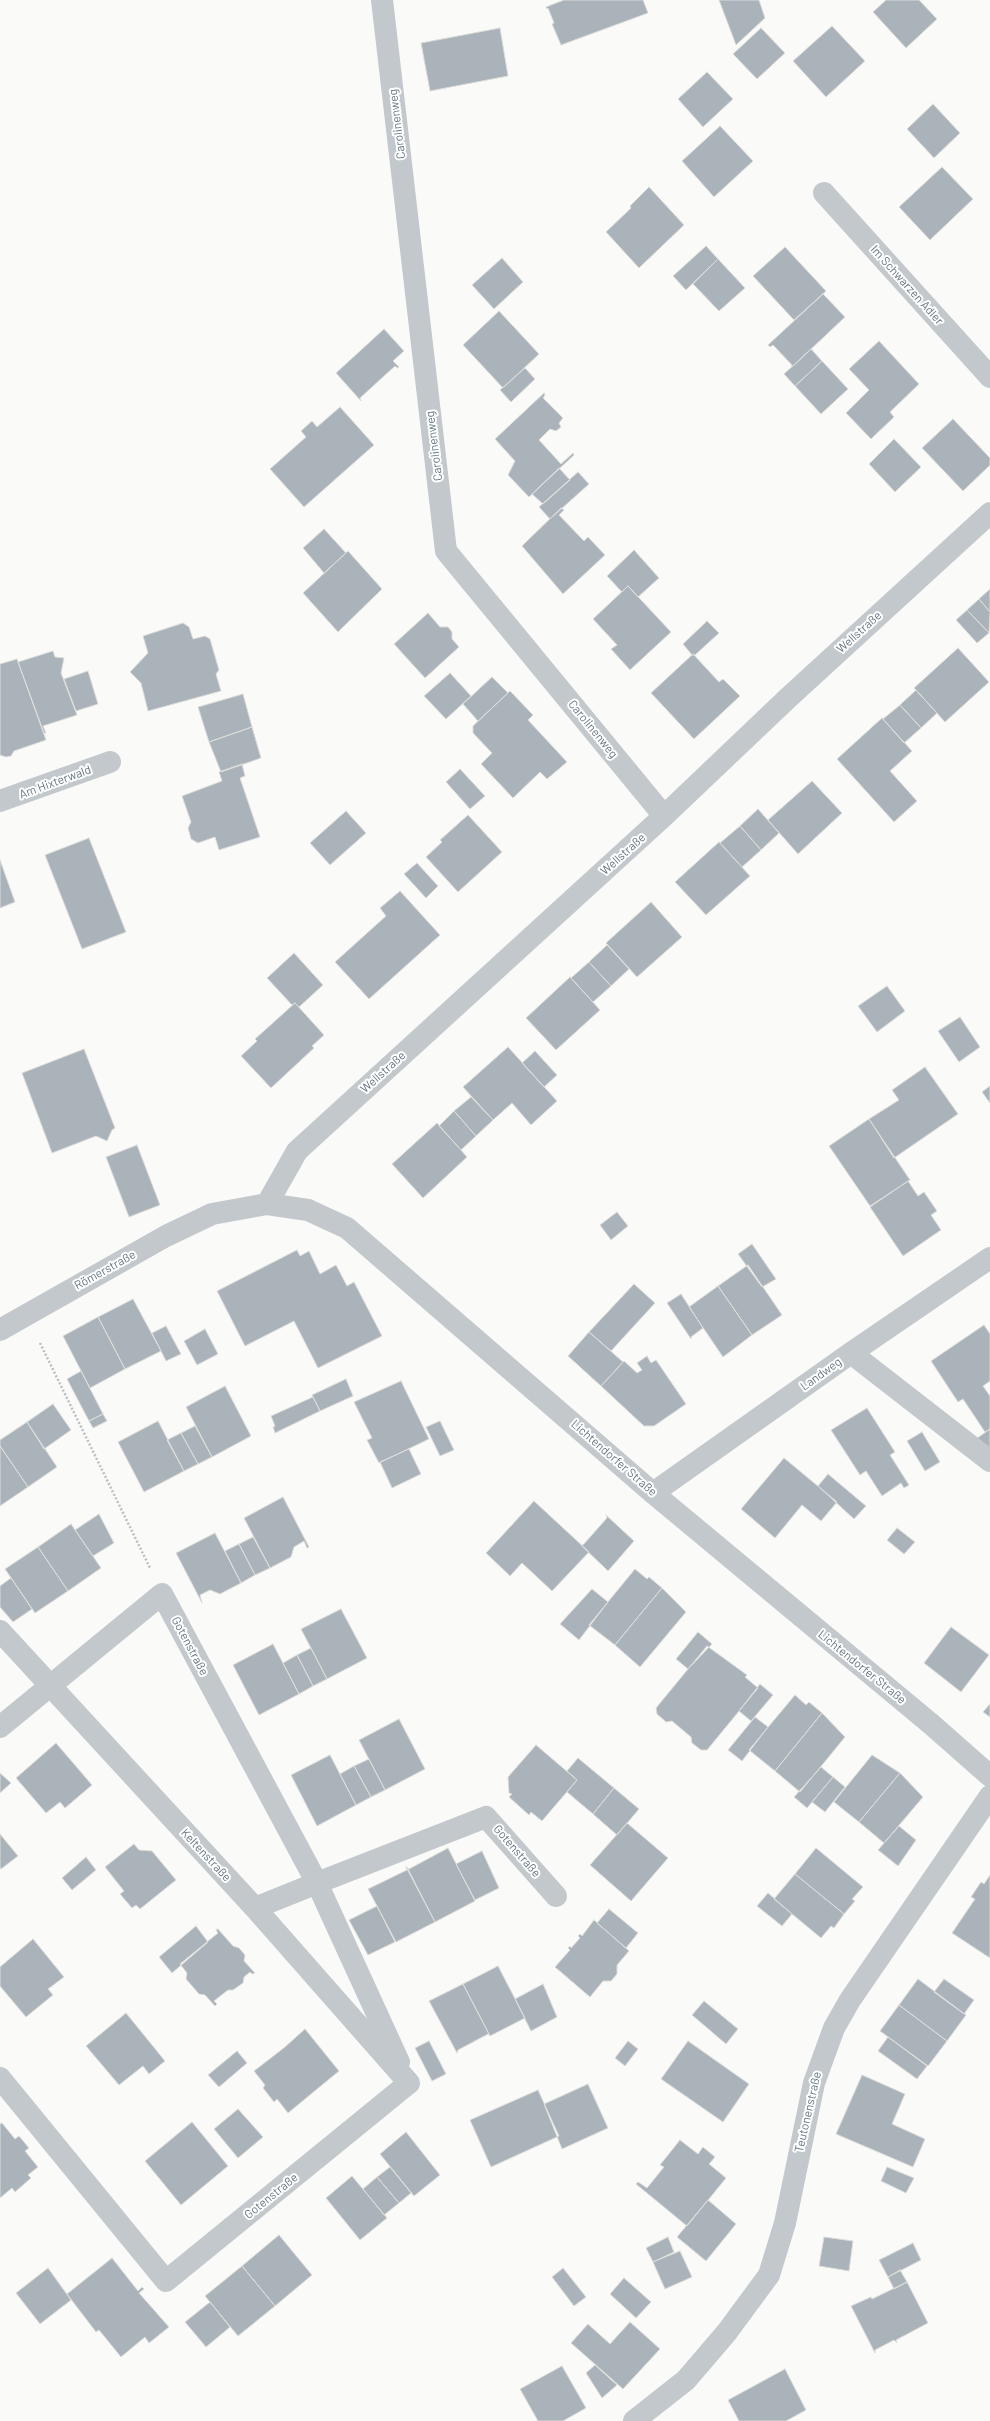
<!DOCTYPE html>
<meta charset="utf-8">
<style>
body{margin:0}
canvas{display:block;background:#fafaf8}
</style>
<canvas width="990" height="2421"></canvas>
<script>
const ctx = document.querySelector('canvas').getContext('2d');
ctx.lineJoin = 'round';
function fillPath(path, color) {
  ctx.fillStyle = color;
  ctx.fill(path, 'evenodd');
}
function shape(rows) {
  const path = new Path2D();
  for (const r of rows) {
    path.moveTo(r[0], r[1]);
    for (let i = 2; i < r.length; i += 2) path.lineTo(r[i], r[i + 1]);
  }
  return path;
}
function trace(path, color, width, dash) {
  ctx.strokeStyle = color;
  ctx.lineWidth = width;
  ctx.lineCap = dash ? 'butt' : 'round';
  ctx.setLineDash(dash || []);
  ctx.stroke(path);
}
function drawText(font, color, halo, rows, align = 'center') {
  ctx.font = font + ' Barlow,sans-serif';
  ctx.lineWidth = 4;
  ctx.setLineDash([]);
  ctx.textBaseline = 'middle';
  ctx.strokeStyle = halo;
  ctx.fillStyle = color;
  for (const [text, x, y, turn = 0] of rows) {
    ctx.save();
    ctx.translate(x, y);
    ctx.rotate((+turn || 0) * Math.PI / 180);
    ctx.textAlign = isNaN(turn) ? turn : align;
    if (halo) ctx.strokeText(text, 0, 0);
    ctx.fillText(text, 0, 0);
    ctx.restore();
  }
}
const building = shape([
 [564,0,643,0,648,13,561,45,552,24,554,23,548,8,547,9,546,7,564,0],
 [719,0,759,0,765,18,736,45,719,0],
 [886,0,919,0,937,19,906,48,873,12,886,0],
 [832,26,865,61,826,97,793,61,832,26],
 [500,28,508,76,430,91,421,43,500,28],
 [761,28,785,53,757,79,733,54,761,28],
 [707,72,733,99,703,127,678,99,707,72],
 [933,104,960,133,934,158,907,129,933,104],
 [720,126,753,161,714,197,682,161,720,126],
 [942,167,973,199,930,240,899,207,942,167],
 [649,187,684,225,639,268,606,232,631,208,630,206,649,187],
 [706,246,718,259,686,290,673,276,706,246],
 [785,247,826,291,794,320,753,276,785,247],
 [502,258,523,282,494,309,472,285,502,258],
 [718,259,745,288,719,311,693,284,718,259],
 [823,294,845,317,791,368,792,365,773,345,770,347,768,345,823,294],
 [499,311,539,354,503,388,463,345,499,311],
 [384,329,404,351,393,361,399,367,397,368,395,366,360,398,361,401,336,373,384,329],
 [879,341,919,384,890,412,894,417,871,439,846,413,869,390,849,369,879,341],
 [811,349,822,361,795,386,784,374,811,349],
 [822,361,848,389,821,414,795,386,822,361],
 [525,368,535,379,511,402,500,390,525,368],
 [544,393,545,395,543,398,563,418,559,423,561,427,556,431,550,429,539,440,561,464,573,453,574,455,529,497,508,475,515,461,495,439,544,393],
 [340,407,374,445,304,507,270,469,306,437,301,431,312,421,317,427,340,407],
 [953,419,990,458,990,465,963,491,922,448,953,419],
 [894,439,921,467,895,492,869,464,894,439],
 [559,468,570,480,543,504,532,494,559,468],
 [578,472,589,484,550,519,539,507,578,472],
 [561,508,564,510,559,515,584,541,588,537,605,555,563,594,522,546,561,508],
 [324,529,346,553,324,573,303,548,324,529],
 [634,550,659,578,638,597,628,586,622,592,607,576,634,550],
 [348,551,382,589,338,632,303,593,348,551],
 [628,586,671,632,630,670,611,649,617,645,593,619,628,586],
 [990,589,990,612,979,599,990,589],
 [979,599,990,612,989,633,967,610,979,599],
 [967,610,989,633,977,643,956,620,967,610],
 [428,613,440,627,448,627,452,632,452,639,459,647,425,678,394,644,428,613],
 [707,621,719,633,695,655,692,655,683,644,707,621],
 [183,623,189,627,193,639,205,636,210,639,219,670,216,674,221,691,148,711,141,683,130,672,148,653,143,636,183,623],
 [958,648,989,682,945,722,914,688,958,648],
 [53,651,55,657,64,658,61,673,77,715,43,726,46,733,44,733,18,662,53,651],
 [693,654,719,682,723,679,740,696,694,739,651,693,693,654],
 [17,659,46,740,14,751,11,756,6,757,0,755,0,664,17,659],
 [88,671,98,704,76,711,64,679,88,671],
 [450,673,471,696,446,719,424,696,450,673],
 [492,677,508,693,478,721,463,704,492,677],
 [916,690,937,713,921,728,900,705,916,690],
 [510,691,533,715,528,720,567,762,547,779,540,772,513,798,481,764,492,753,473,733,473,726,510,691],
 [243,694,252,727,209,742,198,707,243,694],
 [900,705,921,728,904,743,883,719,900,705],
 [882,718,912,751,890,771,917,801,894,822,837,759,882,718],
 [252,727,261,758,221,772,209,742,252,727],
 [242,764,245,776,240,778,260,837,219,850,215,837,198,843,191,839,188,828,191,822,182,796,222,781,219,772,242,764],
 [460,769,485,796,470,809,446,782,460,769],
 [812,781,842,813,798,854,768,820,812,781],
 [758,809,779,833,761,850,740,826,758,809],
 [346,811,366,833,330,865,310,843,346,811],
 [468,815,502,852,458,892,426,857,442,842,440,840,468,815],
 [740,826,761,850,742,867,720,843,740,826],
 [89,838,126,932,82,949,45,855,89,838],
 [719,842,750,876,706,915,675,882,719,842],
 [0,860,15,902,0,908,0,860],
 [417,863,438,886,426,898,404,874,417,863],
 [400,891,440,935,369,999,335,962,386,916,380,908,400,891],
 [651,902,682,937,637,977,606,943,651,902],
 [607,945,629,969,611,986,589,962,607,945],
 [294,953,323,985,299,1007,295,1003,292,1005,267,978,294,953],
 [589,962,611,986,593,1002,571,978,589,962],
 [570,977,600,1010,556,1050,526,1018,570,977],
 [887,986,905,1011,877,1032,858,1006,887,986],
 [295,1003,324,1035,312,1046,314,1048,271,1088,241,1056,257,1041,255,1039,295,1003],
 [960,1017,980,1047,959,1062,938,1031,960,1017],
 [508,1047,557,1101,531,1125,512,1103,493,1120,463,1087,508,1047],
 [84,1049,115,1128,112,1130,107,1141,96,1136,52,1153,22,1073,84,1049],
 [535,1051,557,1075,544,1087,522,1063,535,1051],
 [925,1067,958,1114,894,1158,869,1119,899,1100,892,1090,925,1067],
 [990,1086,990,1103,982,1092,990,1086],
 [471,1097,493,1120,476,1136,454,1111,471,1097],
 [454,1111,476,1136,461,1150,439,1126,454,1111],
 [869,1119,910,1180,870,1206,829,1146,869,1119],
 [437,1123,467,1157,423,1198,392,1164,437,1123],
 [137,1145,160,1205,129,1217,106,1157,137,1145],
 [908,1181,918,1196,924,1192,937,1211,931,1215,941,1230,903,1256,870,1207,908,1181],
 [617,1212,628,1226,611,1240,600,1225,617,1212],
 [752,1244,776,1279,762,1287,738,1254,752,1244],
 [297,1250,300,1256,309,1251,320,1274,336,1265,347,1286,354,1282,382,1336,318,1368,294,1321,245,1346,217,1291,297,1250],
 [748,1265,782,1315,752,1335,718,1286,748,1265],
 [634,1284,655,1303,611,1351,589,1332,634,1284],
 [718,1286,752,1335,723,1357,689,1307,718,1286],
 [681,1294,703,1328,691,1337,691,1339,667,1303,681,1294],
 [133,1299,161,1351,125,1369,98,1317,133,1299],
 [98,1317,125,1369,90,1388,63,1336,98,1317],
 [984,1325,990,1334,990,1381,983,1386,990,1396,990,1429,985,1432,963,1399,958,1402,931,1361,984,1325],
 [166,1326,181,1354,166,1361,152,1333,166,1326],
 [205,1329,218,1354,197,1365,184,1341,205,1329],
 [589,1332,623,1362,601,1386,568,1356,589,1332],
 [647,1356,651,1363,656,1360,686,1404,654,1426,644,1426,601,1386,624,1361,637,1373,642,1370,637,1363,647,1356],
 [81,1371,103,1414,89,1421,67,1379,81,1371],
 [346,1379,353,1396,320,1411,312,1395,346,1379],
 [401,1381,429,1439,379,1463,367,1440,372,1438,354,1402,401,1381],
 [225,1386,251,1436,212,1457,186,1407,225,1386],
 [313,1397,320,1411,275,1433,273,1427,275,1426,271,1416,313,1397],
 [53,1404,71,1430,44,1449,27,1422,53,1404],
 [867,1408,895,1452,890,1455,909,1485,904,1488,901,1483,882,1496,866,1471,860,1475,831,1430,867,1408],
 [103,1414,107,1421,93,1428,89,1421,103,1414],
 [158,1421,184,1471,144,1492,118,1442,158,1421],
 [440,1421,454,1450,440,1456,426,1427,440,1421],
 [27,1422,57,1467,28,1487,0,1446,0,1440,27,1422],
 [195,1426,212,1457,198,1464,181,1433,195,1426],
 [990,1429,990,1450,976,1439,990,1429],
 [922,1432,940,1462,925,1471,907,1441,922,1432],
 [181,1433,198,1464,184,1471,167,1440,181,1433],
 [0,1446,28,1487,0,1506,0,1446],
 [409,1449,421,1474,392,1488,380,1462,409,1449],
 [784,1458,837,1502,821,1521,802,1505,775,1538,741,1509,784,1458],
 [828,1474,866,1506,854,1519,818,1486,828,1474],
 [283,1497,309,1547,307,1548,304,1541,294,1547,291,1557,270,1568,244,1518,283,1497],
 [534,1501,589,1552,552,1591,522,1563,510,1576,486,1553,534,1501],
 [99,1514,114,1543,93,1556,75,1530,99,1514],
 [606,1515,634,1541,608,1571,580,1544,583,1545,607,1518,606,1515],
 [71,1524,101,1568,68,1591,38,1547,71,1524],
 [897,1528,915,1542,904,1554,887,1540,897,1528],
 [215,1533,241,1583,220,1594,210,1590,200,1595,202,1603,176,1553,215,1533],
 [253,1537,270,1568,255,1575,239,1544,253,1537],
 [239,1544,255,1575,241,1583,225,1551,239,1544],
 [38,1547,68,1591,35,1613,5,1569,38,1547],
 [635,1569,647,1579,649,1577,662,1588,615,1645,589,1625,635,1569],
 [11,1578,32,1609,13,1622,0,1607,0,1586,11,1578],
 [662,1588,686,1612,640,1667,615,1645,662,1588],
 [592,1589,608,1602,579,1640,560,1624,592,1589],
 [341,1609,367,1658,327,1679,301,1629,341,1609],
 [951,1627,989,1655,961,1692,924,1663,951,1627],
 [698,1632,712,1644,688,1669,676,1659,698,1632],
 [273,1644,299,1694,259,1715,233,1665,273,1644],
 [707,1646,747,1675,745,1677,758,1688,707,1750,701,1750,692,1743,691,1737,672,1721,666,1722,657,1714,656,1708,707,1646],
 [311,1648,327,1679,313,1686,297,1655,311,1648],
 [297,1655,313,1686,299,1694,283,1663,297,1655],
 [760,1684,773,1695,751,1721,739,1711,760,1684],
 [795,1695,806,1705,809,1702,822,1713,775,1771,749,1750,795,1695],
 [990,1704,990,1717,983,1712,990,1704],
 [822,1713,845,1737,800,1792,775,1771,822,1713],
 [755,1717,768,1727,742,1761,728,1750,755,1717],
 [399,1719,425,1769,385,1790,359,1740,399,1719],
 [56,1743,92,1785,65,1808,60,1802,46,1813,16,1778,56,1743],
 [536,1745,577,1780,542,1821,531,1812,529,1815,509,1797,512,1794,509,1793,508,1777,536,1745],
 [330,1755,356,1805,317,1826,291,1775,330,1755],
 [872,1755,900,1773,859,1822,834,1802,872,1755],
 [578,1758,614,1788,593,1814,567,1792,577,1780,567,1771,578,1758],
 [369,1759,385,1790,371,1797,354,1766,369,1759],
 [354,1766,371,1797,356,1805,340,1774,354,1766],
 [821,1767,833,1777,807,1808,794,1797,821,1767],
 [0,1773,11,1783,0,1793,0,1773],
 [900,1773,923,1797,884,1843,859,1822,900,1773],
 [833,1777,845,1787,825,1812,812,1802,833,1777],
 [614,1788,639,1809,617,1835,593,1814,614,1788],
 [627,1823,668,1858,631,1901,590,1865,627,1823],
 [899,1826,916,1840,898,1866,878,1850,899,1826],
 [0,1834,18,1856,1,1869,0,1867,0,1834],
 [134,1844,139,1850,152,1851,176,1880,140,1909,136,1905,132,1908,120,1894,124,1891,105,1867,134,1844],
 [448,1848,475,1901,435,1922,407,1867,409,1869,448,1848],
 [816,1848,863,1887,852,1899,855,1901,844,1914,795,1874,816,1848],
 [482,1851,499,1888,475,1900,456,1864,482,1851],
 [86,1857,96,1870,72,1890,62,1878,86,1857],
 [406,1867,435,1922,396,1942,368,1889,407,1870,406,1867],
 [795,1874,844,1914,834,1928,831,1926,821,1938,774,1899,795,1874],
 [990,1875,990,1958,952,1933,975,1899,971,1897,981,1882,984,1884,990,1875],
 [768,1893,792,1914,782,1926,757,1906,768,1893],
 [377,1906,395,1942,368,1955,349,1920,377,1906],
 [609,1909,638,1933,626,1948,597,1923,609,1909],
 [594,1920,629,1951,617,1965,617,1974,611,1981,603,1981,590,1997,555,1967,570,1950,568,1948,570,1946,571,1948,580,1938,578,1936,580,1934,582,1936,594,1920],
 [196,1926,208,1942,172,1973,159,1957,196,1926],
 [218,1929,233,1946,239,1948,245,1955,244,1961,255,1973,252,1974,250,1972,244,1977,243,1983,233,1990,228,1990,214,2001,217,2004,215,2006,205,1995,199,1994,186,1979,187,1973,180,1964,218,1933,216,1930,218,1929],
 [33,1939,64,1977,48,1989,53,1995,26,2017,0,1986,0,1967,33,1939],
 [498,1966,525,2018,490,2036,463,1984,498,1966],
 [918,1979,966,2015,947,2041,899,2005,918,1979],
 [944,1979,974,2000,964,2014,934,1992,944,1979],
 [463,1984,490,2036,488,2034,458,2050,457,2053,429,2001,463,1984],
 [543,1984,557,2017,531,2031,515,1999,543,1984],
 [704,2001,738,2029,726,2044,692,2015,704,2001],
 [899,2005,947,2041,928,2066,880,2031,899,2005],
 [126,2013,165,2061,149,2074,143,2066,119,2085,86,2046,126,2013],
 [305,2029,339,2071,288,2113,277,2099,274,2102,263,2088,265,2085,254,2071,285,2047,305,2029],
 [888,2037,927,2066,917,2079,878,2051,888,2037],
 [429,2041,446,2074,432,2081,415,2048,429,2041],
 [628,2041,638,2049,625,2066,615,2058,628,2041],
 [688,2041,749,2084,723,2122,661,2079,688,2041],
 [237,2051,247,2063,219,2087,208,2075,237,2051],
 [862,2075,905,2094,892,2124,925,2139,913,2167,836,2134,862,2075],
 [588,2084,608,2128,562,2149,544,2104,588,2084],
 [538,2090,559,2136,491,2167,470,2120,538,2090],
 [238,2109,263,2137,238,2158,214,2129,238,2109],
 [192,2122,228,2166,181,2205,145,2161,192,2122],
 [2,2123,15,2139,19,2136,29,2148,25,2151,38,2167,28,2175,31,2178,15,2192,12,2188,0,2198,0,2124,2,2123],
 [406,2132,440,2175,414,2196,380,2154,406,2132],
 [680,2140,698,2154,703,2147,715,2157,709,2164,726,2178,687,2226,636,2184,638,2182,647,2188,664,2167,660,2165,680,2140],
 [390,2167,411,2193,399,2203,377,2177,390,2167],
 [887,2167,914,2178,906,2193,881,2181,887,2167],
 [352,2176,387,2218,360,2240,326,2198,352,2176],
 [377,2177,399,2203,384,2215,363,2189,377,2177],
 [708,2200,736,2224,706,2261,677,2237,708,2200],
 [279,2235,312,2275,275,2306,242,2266,279,2235],
 [668,2237,674,2252,653,2262,646,2248,668,2237],
 [824,2237,853,2241,849,2271,819,2266,824,2237],
 [913,2243,921,2260,888,2277,879,2260,913,2243],
 [680,2251,692,2277,665,2289,653,2262,680,2251],
 [112,2258,138,2291,142,2287,144,2289,139,2293,169,2327,149,2343,145,2337,121,2357,99,2330,96,2332,67,2294,112,2258],
 [242,2266,275,2306,238,2336,205,2296,242,2266],
 [48,2268,71,2300,40,2324,16,2293,48,2268],
 [563,2268,586,2297,574,2306,552,2277,563,2268],
 [900,2270,907,2282,894,2289,888,2277,900,2270],
 [624,2278,651,2302,636,2318,610,2294,624,2278],
 [907,2282,928,2323,896,2340,897,2343,894,2340,875,2350,875,2353,851,2306,871,2297,872,2299,907,2282],
 [210,2302,230,2327,206,2347,185,2322,210,2302],
 [630,2322,660,2349,623,2389,571,2343,588,2324,610,2344,630,2322],
 [595,2365,617,2385,602,2398,586,2373,595,2365],
 [562,2366,586,2408,563,2421,538,2421,520,2389,562,2366],
 [785,2369,806,2410,786,2421,739,2421,728,2400,785,2369]
]);
const path = shape([
 [40,1343,150,1568]
]);
const minor = shape([
 [382,0,446,551,664,816],
 [824,193,990,377],
 [0,801,110,762],
 [267,1204,297,1151,664,816,788,698,990,513],
 [0,1330,166,1236,212,1214,267,1204,308,1210,347,1228,653,1493,931,1724,990,1776],
 [851,1353,990,1461],
 [653,1493,851,1353,990,1258],
 [0,1631,255,1908,409,2083],
 [0,1727,162,1594,317,1883,486,1817,556,1896],
 [255,1908,317,1883,399,2062],
 [0,2078,166,2281,409,2083],
 [634,2421,686,2380,727,2332,769,2275,785,2223,814,2083,834,2028,850,2000,990,1796]
]);
const streetNames = [
 ["Carolinenweg",397,124,-97],
 ["Im Schwarzen Adler",907,285,48],
 ["Carolinenweg",434,446,-97],
 ["Wellstraße",859,632,-42],
 ["Carolinenweg",593,729,51],
 ["Am Hixterwald",55,782,-20],
 ["Wellstraße",623,854,-42],
 ["Wellstraße",383,1072,-42],
 ["Römerstraße",105,1270,-29],
 ["Landweg",821,1374,-36],
 ["Lichtendorfer Straße",614,1458,41],
 ["Gotenstraße",190,1646,62],
 ["Lichtendorfer Straße",862,1667,39],
 ["Gotenstraße",517,1851,49],
 ["Keltenstraße",206,1855,47],
 ["Teutonenstraße",808,2112,-77],
 ["Gotenstraße",271,2196,-39]
];
fillPath(building, '#aab3b9');
trace(building, '#dcdcda', 1);
trace(path, '#bbbfc2', 2.5, [2, 2]);
trace(minor, '#c3c8cc', 22);
drawText('12px', '#657683', '#fff', streetNames);
</script>
